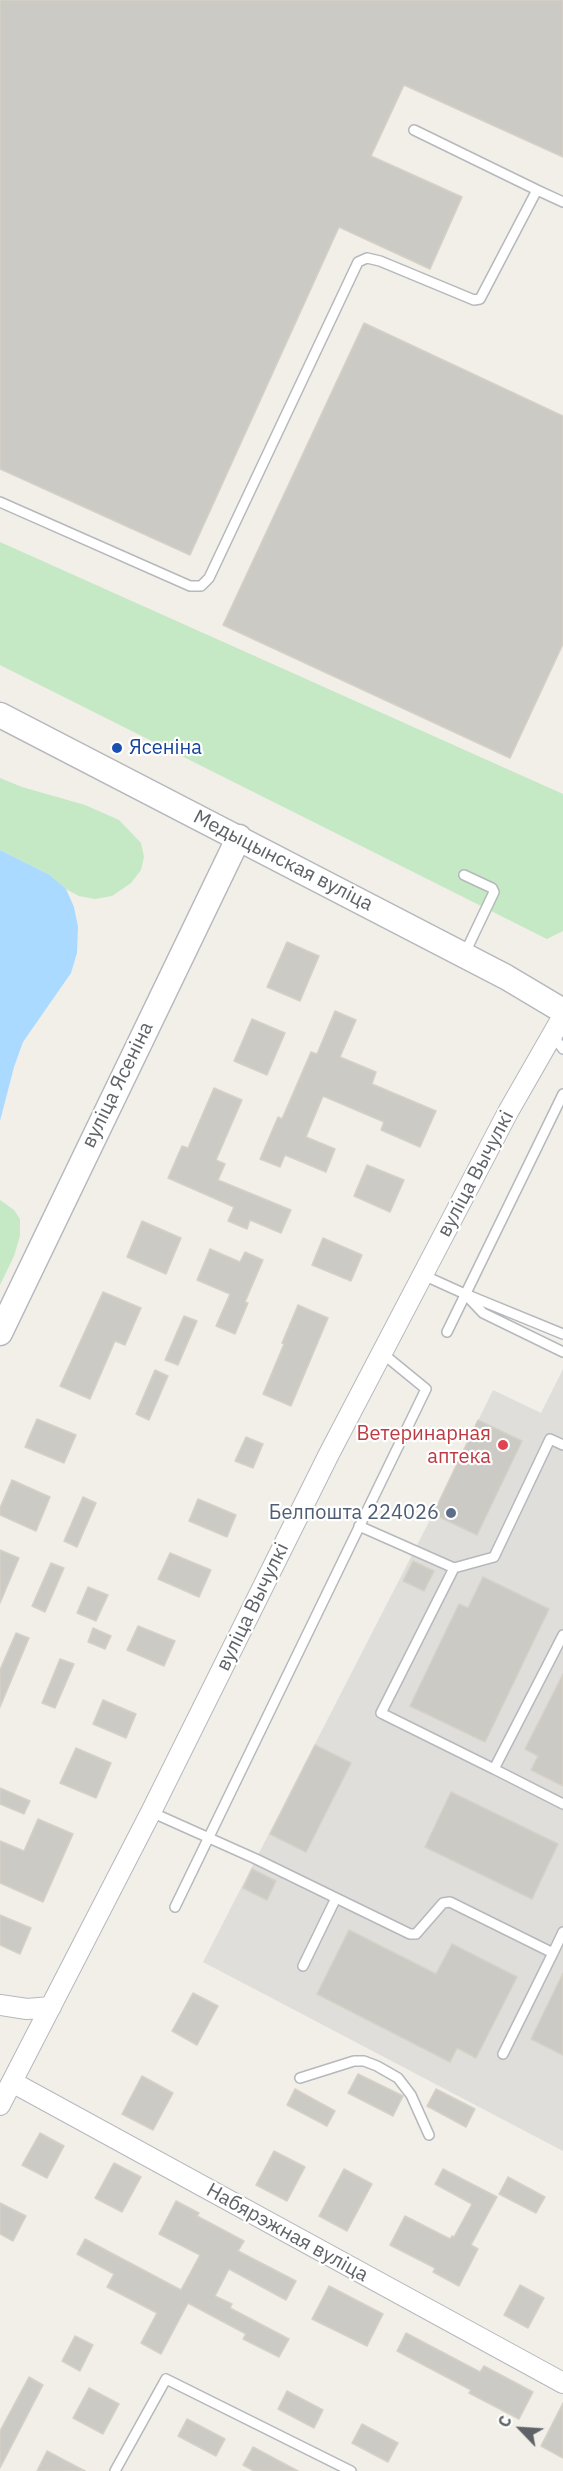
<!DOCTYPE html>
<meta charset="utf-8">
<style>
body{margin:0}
#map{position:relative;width:563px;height:2471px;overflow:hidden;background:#f1efe8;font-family:"IBM Plex Sans",sans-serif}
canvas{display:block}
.north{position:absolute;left:491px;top:2399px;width:60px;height:60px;-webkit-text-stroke:4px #fff;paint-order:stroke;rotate:295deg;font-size:16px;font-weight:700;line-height:24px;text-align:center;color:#5f6368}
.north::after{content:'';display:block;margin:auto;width:21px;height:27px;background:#5f6368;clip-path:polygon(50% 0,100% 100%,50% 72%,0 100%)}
</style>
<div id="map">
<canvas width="563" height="2471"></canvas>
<div class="north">С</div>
</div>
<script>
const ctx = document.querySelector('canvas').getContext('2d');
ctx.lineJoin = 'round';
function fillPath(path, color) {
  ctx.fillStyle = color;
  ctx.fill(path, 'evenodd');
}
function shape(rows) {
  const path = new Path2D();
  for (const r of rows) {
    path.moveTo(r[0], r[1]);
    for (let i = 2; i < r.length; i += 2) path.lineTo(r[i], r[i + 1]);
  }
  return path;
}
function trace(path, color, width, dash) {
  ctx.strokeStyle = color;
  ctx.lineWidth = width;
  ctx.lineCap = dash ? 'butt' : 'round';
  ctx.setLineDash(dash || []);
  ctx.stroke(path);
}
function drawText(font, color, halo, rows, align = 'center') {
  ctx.font = font + ' "IBM Plex Sans",sans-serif';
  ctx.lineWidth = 4.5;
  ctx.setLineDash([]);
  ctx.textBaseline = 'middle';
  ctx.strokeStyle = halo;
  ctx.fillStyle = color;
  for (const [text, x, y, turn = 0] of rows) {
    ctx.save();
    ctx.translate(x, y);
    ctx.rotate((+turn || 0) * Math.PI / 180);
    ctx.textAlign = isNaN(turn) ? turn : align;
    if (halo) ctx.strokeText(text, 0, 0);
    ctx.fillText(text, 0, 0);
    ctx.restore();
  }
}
const industrial = shape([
 [563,1369,563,2151,203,1962,433,1514,493,1390,541,1413]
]);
const green = shape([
 [0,542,563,794,563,931,547,939,0,665],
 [0,778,22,787,85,805,119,820,141,843,144,857,141,870,131,883,112,896,95,899,79,896,66,889,50,875,0,850],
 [0,1200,14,1210,20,1219,20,1236,14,1256,0,1285]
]);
const water = shape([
 [0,850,50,875,66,889,74,907,78,927,77,953,71,973,23,1042,14,1067,0,1121]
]);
const building = shape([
 [0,0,563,0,563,157,404,85,371,156,462,197,430,269,339,227,190,555,0,469,0,0],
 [364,323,563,416,563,644,510,758,223,625,364,323],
 [287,942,319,956,300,1001,267,987,287,942],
 [335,1011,356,1020,340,1057,376,1072,372,1084,436,1111,420,1147,381,1130,384,1122,323,1096,306,1137,335,1149,326,1172,285,1155,280,1167,260,1159,278,1117,282,1119,311,1052,317,1054,335,1011],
 [252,1019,285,1033,267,1075,234,1061,252,1019],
 [214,1088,242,1100,216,1160,225,1164,218,1180,291,1210,281,1233,250,1220,247,1229,228,1221,234,1207,168,1178,182,1146,188,1148,214,1088],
 [367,1165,404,1180,390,1212,354,1196,367,1165],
 [142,1221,181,1238,166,1274,127,1257,142,1221],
 [323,1238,362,1255,351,1281,312,1265,323,1238],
 [210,1249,240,1262,245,1252,263,1260,245,1302,248,1303,235,1334,216,1326,230,1294,197,1280,210,1249],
 [103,1292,141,1308,125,1345,115,1341,90,1399,60,1386,103,1292],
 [298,1305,328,1318,291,1406,263,1394,284,1344,282,1343,298,1305],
 [184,1316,197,1321,178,1365,165,1360,184,1316],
 [155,1370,168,1376,149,1420,136,1414,155,1370],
 [37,1419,76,1435,64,1463,25,1447,37,1419],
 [478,1420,522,1441,477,1535,433,1514,478,1420],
 [246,1437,263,1444,253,1468,235,1461,246,1437],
 [12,1480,50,1497,36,1531,0,1515,0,1508,12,1480],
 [83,1497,96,1503,77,1547,64,1541,83,1497],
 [198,1499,236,1515,227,1537,189,1521,198,1499],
 [0,1550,19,1558,0,1603,0,1550],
 [170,1553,211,1570,199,1597,158,1579,170,1553],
 [413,1561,434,1571,424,1591,403,1581,413,1561],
 [51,1563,64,1568,45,1612,32,1606,51,1563],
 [483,1577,549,1609,485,1742,410,1706,459,1604,468,1608,483,1577],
 [88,1587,108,1595,96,1621,77,1613,88,1587],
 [138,1626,175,1641,164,1666,127,1650,138,1626],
 [93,1628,111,1636,105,1649,88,1642,93,1628],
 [16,1633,29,1638,0,1707,0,1670,16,1633],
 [60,1659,74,1664,55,1708,42,1703,60,1659],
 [563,1674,563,1786,531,1770,538,1756,525,1749,563,1674],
 [103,1700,136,1714,126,1738,93,1724,103,1700],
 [315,1745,351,1763,306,1852,270,1834,315,1745],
 [76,1748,111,1763,96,1798,60,1783,76,1748],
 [0,1788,30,1801,24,1814,0,1804,0,1788],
 [451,1792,558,1844,532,1899,425,1847,451,1792],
 [38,1819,73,1834,43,1902,0,1883,0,1841,24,1851,38,1819],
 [252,1869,276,1881,267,1900,243,1888,252,1869],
 [0,1915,31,1928,20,1954,0,1945,0,1915],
 [349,1930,436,1974,452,1944,517,1977,476,2058,457,2048,450,2062,317,1994,349,1930],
 [563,1973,563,2055,531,2039,563,1973],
 [193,1993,218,2006,197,2045,172,2031,193,1993],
 [358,2074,403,2096,393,2116,348,2093,358,2074],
 [142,2076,173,2093,153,2130,122,2114,142,2076],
 [295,2089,335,2111,327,2126,287,2105,295,2089],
 [436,2089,475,2109,466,2127,427,2106,436,2089],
 [40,2133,64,2146,47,2178,22,2165,40,2133],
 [274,2151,305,2167,287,2201,256,2185,274,2151],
 [114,2163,141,2177,122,2212,95,2198,114,2163],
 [344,2169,372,2184,347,2231,319,2216,344,2169],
 [443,2169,497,2197,471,2245,478,2249,459,2286,433,2272,435,2268,390,2245,405,2216,450,2239,452,2236,454,2237,472,2204,435,2184,443,2169],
 [508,2177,545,2197,536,2213,499,2194,508,2177],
 [176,2201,199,2213,197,2216,244,2241,238,2251,296,2281,286,2300,229,2269,215,2296,232,2304,230,2308,289,2339,279,2357,243,2339,246,2334,188,2303,161,2354,141,2343,157,2313,107,2287,114,2274,77,2254,85,2239,181,2290,200,2255,159,2234,176,2201],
 [0,2203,26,2216,13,2241,0,2234,0,2203],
 [520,2285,544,2298,528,2328,504,2315,520,2285],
 [329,2286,383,2314,367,2346,312,2319,329,2286],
 [406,2333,480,2372,484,2366,533,2392,519,2419,469,2393,471,2390,397,2351,406,2333],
 [75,2336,93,2345,80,2371,62,2361,75,2336],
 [29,2377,43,2385,0,2468,0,2431,29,2377],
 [89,2388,119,2404,103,2434,73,2418,89,2388],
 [287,2391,323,2410,314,2428,278,2409,287,2391],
 [563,2403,563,2458,541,2446,563,2403],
 [187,2419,225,2439,216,2456,178,2436,187,2419],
 [362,2424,398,2443,388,2462,352,2443,362,2424],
 [253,2447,298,2471,254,2471,243,2465,253,2447],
 [47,2451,85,2471,37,2471,47,2451]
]);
const service = shape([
 [414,130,537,190],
 [0,502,190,586,201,586,209,578,358,262,367,258,380,261,474,300,480,299,537,190,563,202],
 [464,955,494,892,492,888,464,875],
 [552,1034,563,1049],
 [423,1275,465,1294,483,1313,563,1352],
 [470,1296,563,1334],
 [447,1332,563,1094],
 [359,1526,454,1568,381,1713,494,1769,563,1635],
 [454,1568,494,1557,550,1439,563,1445],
 [494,1769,563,1804],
 [151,1812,256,1859,336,1898,303,1966],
 [336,1898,410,1934,416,1934,443,1903,450,1902,553,1953,563,1932],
 [175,1907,426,1389,382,1353],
 [503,2054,553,1953],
 [300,2078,354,2061,364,2061,377,2066,398,2078,411,2095,429,2135],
 [115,2471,166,2379,351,2471]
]);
const minor = shape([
 [0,2005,27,2009,51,2007],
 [12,2082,563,2383],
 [0,2105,151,1812,329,1454,508,1112,563,1016]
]);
const tertiary = shape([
 [0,715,506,977,563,1011],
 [0,1333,239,837]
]);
const markers = [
 [117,748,6,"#1a4fb4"],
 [503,1445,6,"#e0444e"],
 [451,1513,6,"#5c6f8a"]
];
const transitNames = [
 ["Ясеніна",129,748]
];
const streetNames = [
 ["Медыцынская вуліца",283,861,27],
 ["вуліца Ясеніна",118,1085,-64],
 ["вуліца Вычулкі",476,1174,-62],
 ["вуліца Вычулкі",253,1607,-64],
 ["Набярэжная вуліца",287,2233,29]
];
const healthNames = [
 ["Ветеринарная",491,1434],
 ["аптека",491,1457]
];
const serviceNames = [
 ["Белпошта 224026",439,1513]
];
fillPath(industrial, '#e0deda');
fillPath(green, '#c5e8c5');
fillPath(water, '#aadaff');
fillPath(building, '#cccac5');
trace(building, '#d6d1c6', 1.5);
trace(service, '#b5b8bc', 12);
trace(minor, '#b5b8bc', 22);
trace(tertiary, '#b5b8bc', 27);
trace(service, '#fff', 9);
trace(minor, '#fff', 20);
trace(tertiary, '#fff', 24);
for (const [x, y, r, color] of markers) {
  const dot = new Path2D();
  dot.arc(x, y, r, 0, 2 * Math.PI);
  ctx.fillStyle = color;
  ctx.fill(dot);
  trace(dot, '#fff', 2);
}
drawText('20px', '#164399', '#fff', transitNames, 'left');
drawText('20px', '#5f6368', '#fff', streetNames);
drawText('20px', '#be3a42', '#fff', healthNames, 'right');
drawText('20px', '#4e5e75', '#fff', serviceNames, 'right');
</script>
